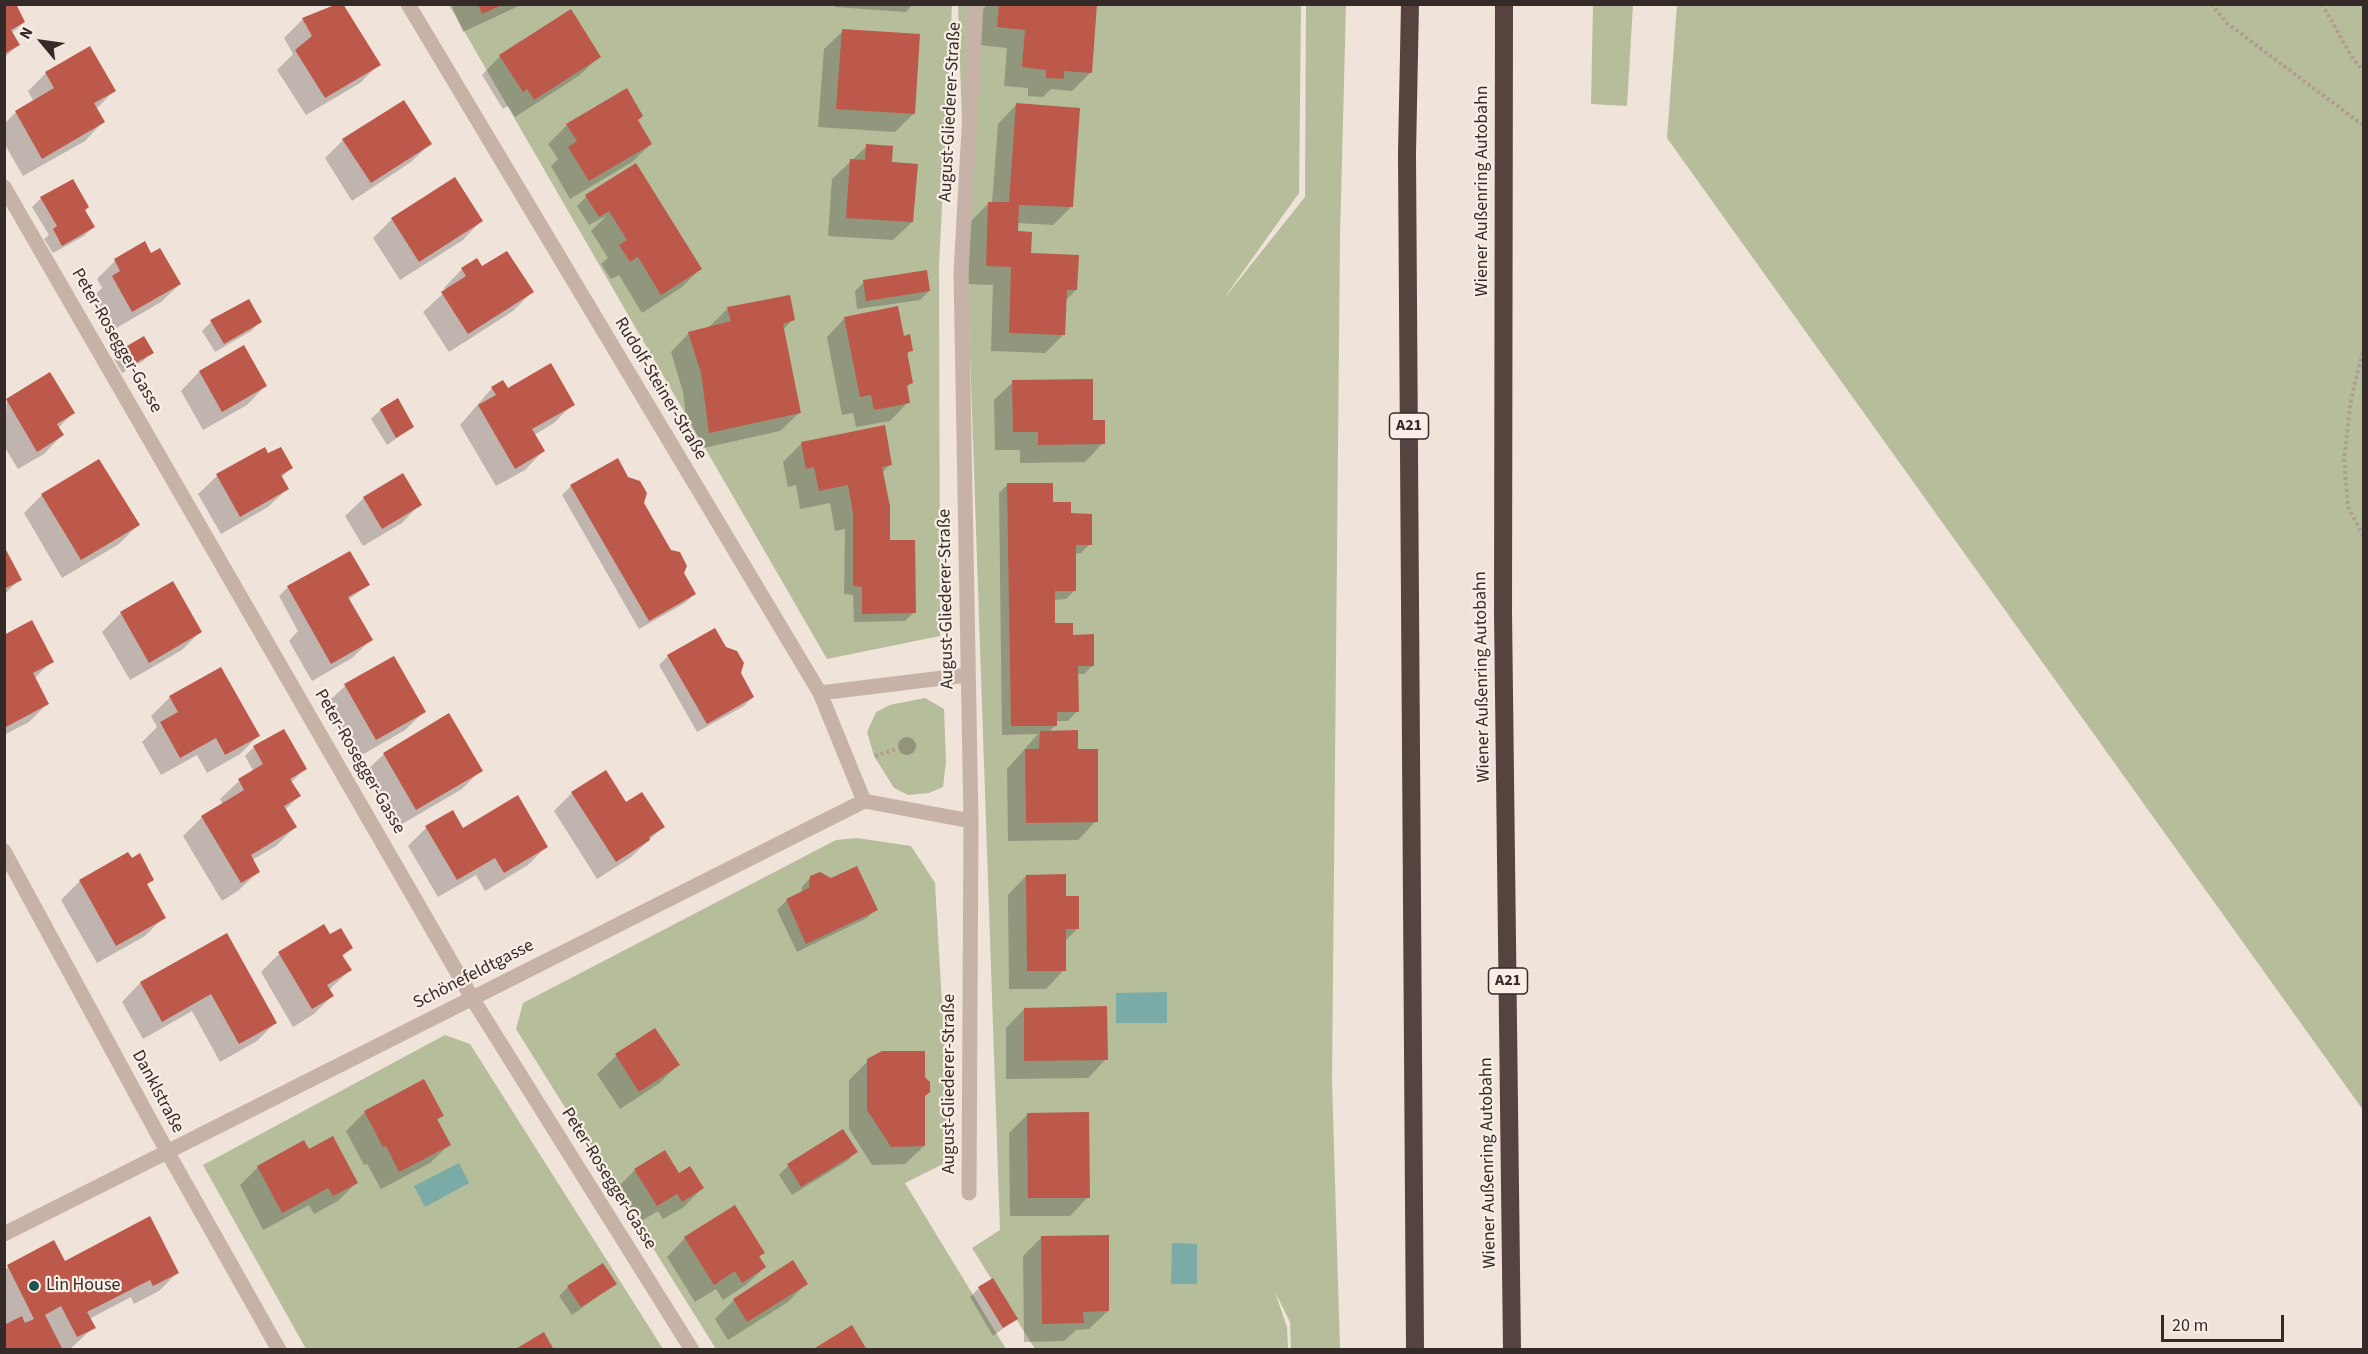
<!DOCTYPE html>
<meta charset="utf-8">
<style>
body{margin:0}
#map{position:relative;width:2368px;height:1354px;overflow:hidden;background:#f0e3da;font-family:"Source Sans 3",sans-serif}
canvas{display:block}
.frame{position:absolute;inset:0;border:6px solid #342a27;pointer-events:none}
.north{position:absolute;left:12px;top:12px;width:60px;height:60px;-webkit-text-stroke:4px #f8eee6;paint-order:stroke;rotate:299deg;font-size:16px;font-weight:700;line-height:24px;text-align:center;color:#342a27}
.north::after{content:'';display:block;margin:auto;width:21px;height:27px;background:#342a27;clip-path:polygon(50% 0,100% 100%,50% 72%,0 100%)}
.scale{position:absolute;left:2161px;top:1315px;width:123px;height:27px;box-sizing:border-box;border:3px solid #342a27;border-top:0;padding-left:8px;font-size:18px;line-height:21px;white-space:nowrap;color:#342a27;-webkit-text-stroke:4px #f8eee6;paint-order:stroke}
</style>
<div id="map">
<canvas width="2368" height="1354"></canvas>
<div class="frame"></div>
<div class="north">N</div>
<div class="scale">20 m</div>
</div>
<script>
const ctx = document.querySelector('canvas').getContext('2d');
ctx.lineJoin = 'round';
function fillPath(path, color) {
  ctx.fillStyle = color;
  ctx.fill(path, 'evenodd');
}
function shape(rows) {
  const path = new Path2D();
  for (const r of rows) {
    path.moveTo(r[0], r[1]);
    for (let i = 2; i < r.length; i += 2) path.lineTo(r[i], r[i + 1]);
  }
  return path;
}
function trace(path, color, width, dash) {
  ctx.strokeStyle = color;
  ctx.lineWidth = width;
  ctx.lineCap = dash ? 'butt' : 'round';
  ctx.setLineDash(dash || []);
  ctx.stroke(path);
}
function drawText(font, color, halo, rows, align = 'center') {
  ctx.font = font + ' "Source Sans 3",sans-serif';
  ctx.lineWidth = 4.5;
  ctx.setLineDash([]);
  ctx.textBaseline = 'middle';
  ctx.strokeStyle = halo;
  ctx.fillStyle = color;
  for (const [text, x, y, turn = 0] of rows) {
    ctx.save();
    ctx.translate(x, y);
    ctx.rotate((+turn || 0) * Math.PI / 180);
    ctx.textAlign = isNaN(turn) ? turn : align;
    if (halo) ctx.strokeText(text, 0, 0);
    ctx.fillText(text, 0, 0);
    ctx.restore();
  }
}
const green = shape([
 [449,5,952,5,939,266,940,636,827,659],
 [958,5,1301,5,1299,193,1222,301,1305,197,1306,5,1346,5,1340,237,1332,1081,1340,1349,1291,1349,1290,1322,1275,1292,1287,1327,1288,1349,1035,1349,972,1248,1000,1230],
 [1593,5,1633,5,1627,106,1591,104],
 [1677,5,2363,5,2363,1110,1667,138],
 [925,698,944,709,946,762,943,787,929,793,908,795,894,788,874,756,867,732,876,712,890,705],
 [857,838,911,846,935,883,951,1160,905,1183,1006,1349,716,1349,516,1029,523,1003,836,840],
 [445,1035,470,1044,663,1349,306,1349,203,1165]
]);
const water = shape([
 [1167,992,1167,1023,1116,1023,1116,993],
 [459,1163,469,1183,425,1207,414,1186],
 [1172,1243,1197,1244,1197,1284,1171,1284]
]);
const shadow = shape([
 [4,4,24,22,11,34,18,45,4,58],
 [451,4,523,4,463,32],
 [835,4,913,4,906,12,835,7],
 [988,4,1095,4,1091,72,1072,91,1051,89,1043,97,1028,96,1028,88,1004,86,1007,48,980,45,982,10],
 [303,19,379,64,360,83,306,115,277,70,293,54,284,38],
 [843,31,914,113,895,132,818,127,824,49],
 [500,56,599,57,580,75,515,117,508,106,503,109,482,75],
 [46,73,114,91,96,109,103,122,85,141,23,176,4,143,4,124,16,112,34,102,28,91],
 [1016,105,1072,206,1053,225,1017,223,1017,233,1029,255,1076,290,1065,301,1064,334,1045,353,991,351,993,285,968,284,970,222,989,203,992,203,998,124],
 [637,121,651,144,632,162,570,199,551,166,558,159,548,144,567,125],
 [343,140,430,144,411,162,352,201,325,158],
 [867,146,890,163,912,222,893,240,828,236,832,179],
 [636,165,700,269,682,287,642,313,619,275,611,279,601,264,608,258,591,231,606,216,589,225,577,206,586,197],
 [41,198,84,211,93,227,84,236,53,253,44,239,49,235,32,207],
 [392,219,481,221,463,240,400,280,373,238],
 [151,255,180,284,161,302,113,330,94,296,102,288,97,279,115,261],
 [481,268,532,292,513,311,449,352,423,312,446,291,444,288,462,269],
 [864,282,929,291,920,300,857,309,855,291],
 [728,308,793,319,783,330,799,413,780,431,690,451,683,392,671,352,689,333,709,327],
 [845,318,903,338,911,350,906,356,911,383,906,388,908,402,890,421,856,427,853,413,842,415,827,337],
 [211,322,260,322,251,331,215,352,202,331],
 [243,347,265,386,247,405,203,430,181,391,199,372],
 [123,350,152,352,143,361,122,373,114,359],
 [1013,382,1092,422,1103,443,1085,462,1020,463,1020,450,995,450,994,400],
 [492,388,573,404,554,423,534,435,543,451,525,470,496,486,460,425],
 [7,400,73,413,58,428,62,435,44,454,18,469,4,446],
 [380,410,412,427,387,445,371,419],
 [802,443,890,464,882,473,888,541,914,612,905,621,854,622,853,595,844,594,845,529,835,531,830,503,800,509,796,485,788,487,783,462],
 [268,455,291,468,281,478,287,489,268,507,221,534,198,494,217,476],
 [1008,484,1070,515,1090,544,1081,553,1075,554,1075,590,1066,599,1054,600,1053,625,1072,636,1093,665,1084,674,1076,674,1077,711,1068,721,1055,721,1056,725,1049,732,1077,751,1096,821,1078,840,1008,841,1007,769,1038,734,1002,735,999,493],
 [571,486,642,504,694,594,685,603,639,629,562,495],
 [42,495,138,525,119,544,62,578,24,513],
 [364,498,420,504,402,523,363,546,345,516],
 [4,549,20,579,4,595],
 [368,585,348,600,371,640,352,658,312,681,289,641,298,631,279,596,288,587],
 [121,613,200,632,182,650,130,680,102,632],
 [4,637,52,661,34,679,48,703,29,722,4,735],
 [725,648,753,697,744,706,697,732,659,665,668,656],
 [221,669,258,736,240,754,207,773,197,755,161,775,142,742,157,727,151,716,170,697],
 [345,686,424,712,405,730,357,758,326,704],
 [254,747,305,768,291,783,299,796,285,810,295,827,276,846,252,860,258,872,239,890,222,901,183,836,202,817,223,805,220,799,239,781,254,772,245,756],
 [384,754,481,770,462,789,397,827,365,772],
 [572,793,626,804,663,827,630,858,597,879,554,811],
 [426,828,463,830,546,847,528,865,485,891,476,875,438,897,408,846],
 [128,854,152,879,146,886,164,917,145,936,97,963,61,900,80,881],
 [1026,876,1064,897,1077,929,1065,941,1064,970,1046,989,1009,989,1008,895],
 [811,877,876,909,867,918,797,952,777,910,786,901,801,894,802,887],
 [226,935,275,1023,257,1041,220,1062,192,1011,143,1039,122,1002,140,983],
 [330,936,351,948,342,957,350,970,329,990,332,996,314,1014,293,1027,261,972,279,954],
 [1024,1009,1106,1059,1088,1078,1006,1079,1006,1028],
 [655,1030,678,1064,660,1083,620,1109,597,1074,616,1056],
 [868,1061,923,1078,924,1146,905,1164,872,1165,849,1129,849,1080],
 [365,1112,442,1116,436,1121,449,1145,430,1163,381,1189,367,1164,364,1165,346,1131],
 [1028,1114,1088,1197,1070,1216,1010,1216,1009,1133],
 [842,1131,856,1152,847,1161,792,1195,779,1175,788,1166],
 [309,1151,356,1183,338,1201,314,1214,309,1205,263,1230,240,1185,258,1167],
 [635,1170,679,1175,702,1188,684,1207,663,1219,658,1211,638,1223,616,1189],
 [1042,1237,1108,1311,1089,1329,1076,1330,1064,1341,1024,1342,1023,1256],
 [685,1238,763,1253,759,1257,765,1267,746,1285,723,1300,716,1289,695,1302,667,1257],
 [53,1242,65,1263,177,1273,159,1291,134,1304,131,1297,89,1319,94,1327,69,1350,4,1350,4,1270],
 [793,1262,806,1284,788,1302,728,1340,715,1319,734,1300],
 [615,1284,572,1315,559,1296,568,1287],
 [979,1288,1016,1319,993,1336,970,1297]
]);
const building = shape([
 [4,4,16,4,25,22,11,30,20,45,4,54],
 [337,4,343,4,381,65,325,98,295,50,312,36,302,18],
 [478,4,504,4,482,14],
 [999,4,1097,4,1092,73,1064,71,1064,79,1046,78,1046,70,1022,67,1025,30,997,27],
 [571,9,601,57,534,100,527,89,523,92,499,55],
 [842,29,920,34,915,114,836,109],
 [90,46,116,91,94,103,105,122,42,159,15,111,54,88,45,72],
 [627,88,643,116,638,120,652,144,589,181,568,147,577,141,566,124],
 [404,100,432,144,371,183,342,139],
 [1016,103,1080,108,1073,207,1019,205,1018,231,1032,232,1031,253,1079,255,1077,290,1067,290,1065,335,1009,333,1011,267,986,266,988,202,1009,202],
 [866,144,893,146,892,162,918,164,913,222,846,218,850,159,865,160],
 [636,163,702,269,661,295,638,257,630,262,619,245,627,240,609,211,599,217,585,195],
 [455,177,483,221,419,262,391,218],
 [73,179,89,207,85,210,95,227,62,246,53,229,57,226,40,197],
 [145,241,151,253,160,248,181,284,132,312,112,276,120,271,114,259],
 [507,251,534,292,468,334,441,292,466,276,461,268,477,258,482,266],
 [927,270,930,291,866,301,863,280],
 [790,295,795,320,783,324,801,413,709,433,701,373,688,332,731,321,727,307],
 [249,299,262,322,224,344,210,320],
 [898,306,904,336,910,334,913,351,907,352,913,383,907,385,910,403,874,410,871,395,860,397,844,317],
 [144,336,154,353,132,365,122,349],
 [244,345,267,386,222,412,199,371],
 [551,363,575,405,532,429,545,451,515,469,478,405,496,395,491,387,503,380,508,388],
 [50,372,75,413,57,424,64,435,37,452,6,399],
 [1093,379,1093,420,1105,420,1105,444,1038,445,1038,432,1013,432,1012,380],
 [398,398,414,427,396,438,380,409],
 [885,425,892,465,882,467,890,506,890,540,915,540,916,613,862,614,862,587,853,586,853,513,848,485,819,491,814,467,806,469,801,442],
 [265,447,268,453,281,447,293,468,281,475,289,489,240,517,216,474],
 [618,458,628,477,640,481,647,493,644,503,671,550,680,552,687,566,684,573,696,594,649,621,570,485],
 [99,459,140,525,81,560,41,494],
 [403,473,422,505,382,529,363,497],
 [1007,483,1053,483,1053,502,1071,502,1071,513,1092,514,1092,545,1076,545,1076,591,1055,591,1055,623,1073,623,1073,635,1094,634,1094,666,1078,666,1079,712,1057,712,1057,726,1011,726],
 [4,546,22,580,4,589],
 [350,551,370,585,348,597,373,640,331,664,287,586],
 [173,581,202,632,149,663,120,612],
 [32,620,54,662,33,673,49,704,4,728,4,635],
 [715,628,726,647,737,651,744,663,741,673,754,697,707,724,667,655],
 [394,656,426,712,376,740,344,684],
 [221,667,260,736,225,755,216,738,180,758,160,722,178,712,169,696],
 [449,713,483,771,416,810,383,753],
 [284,729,307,769,290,779,301,796,284,806,297,827,251,855,260,872,241,883,201,816,244,790,238,779,263,764,253,746],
 [1078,730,1078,749,1098,749,1098,822,1026,823,1025,749,1039,749,1040,731],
 [606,770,626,802,642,792,665,827,649,837,650,840,616,862,571,792],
 [518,795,548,847,504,873,495,858,457,880,425,826,453,810,463,828],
 [128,852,132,858,140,853,154,880,147,884,166,918,116,946,79,880],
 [857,866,878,910,806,944,786,899,809,888,810,876,820,872,831,878],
 [1066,874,1066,896,1079,896,1079,929,1066,929,1066,971,1027,971,1026,875],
 [324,924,330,934,341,928,353,948,342,955,352,970,327,985,334,996,312,1009,278,952],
 [227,933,277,1023,239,1044,211,994,162,1022,140,982],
 [1107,1006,1108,1060,1024,1061,1024,1008],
 [655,1028,680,1065,639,1092,615,1054],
 [882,1051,925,1051,925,1077,930,1082,930,1092,925,1096,925,1146,891,1147,867,1110,867,1059],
 [424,1079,444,1116,437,1119,451,1145,399,1172,386,1146,383,1147,364,1111],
 [1089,1112,1090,1198,1028,1198,1027,1113],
 [843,1129,858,1152,801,1187,787,1164],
 [333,1136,358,1183,333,1196,328,1188,282,1213,257,1166,304,1140,309,1149],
 [665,1150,679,1173,690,1166,704,1188,682,1202,677,1194,657,1206,634,1169],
 [735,1205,765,1253,759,1256,766,1267,742,1283,735,1271,714,1285,684,1237],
 [150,1216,179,1273,153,1286,150,1280,87,1312,96,1328,77,1337,61,1306,45,1315,63,1350,4,1350,4,1325,22,1316,25,1323,34,1319,7,1265,54,1240,65,1261],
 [1109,1235,1109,1311,1083,1312,1084,1323,1042,1324,1041,1236],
 [793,1260,808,1284,747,1322,733,1299],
 [603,1263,617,1284,581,1307,567,1286],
 [993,1278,1018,1319,1003,1328,978,1287],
 [852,1325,867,1350,812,1350],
 [544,1332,554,1350,514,1350]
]);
const path = shape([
 [2211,4,2228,24,2364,126],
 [2322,4,2353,59,2364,71],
 [2364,347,2351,399,2344,460,2348,507,2364,537],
 [875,756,896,749]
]);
const minor = shape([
 [408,4,820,693,864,801],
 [4,187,472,998,692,1350],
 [820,693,967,675],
 [4,851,168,1153,279,1350],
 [969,1193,971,821,961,273,976,4],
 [4,1234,864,801,971,821]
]);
const motorway = shape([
 [1410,4,1407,153,1415,1350],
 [1504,4,1503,612,1512,1350]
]);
const trees = [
 [907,746]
];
const markers = [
 [34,1286,6,"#20524f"]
];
const shields = [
 [1409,426,39],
 [1508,981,39]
];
const shieldNames = [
 ["A21",1409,426],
 ["A21",1508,981]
];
const streetNames = [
 ["August-Gliederer-Straße",951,112,-87],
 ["Wiener Außenring Autobahn",1483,191,-90],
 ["Peter-Rosegger-Gasse",116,341,60],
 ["Rudolf-Steiner-Straße",660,389,59],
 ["August-Gliederer-Straße",947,599,-91],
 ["Wiener Außenring Autobahn",1483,677,-91],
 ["Peter-Rosegger-Gasse",359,762,60],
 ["Schönefeldtgasse",474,975,-27],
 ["August-Gliederer-Straße",950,1084,-90],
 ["Danklstraße",157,1092,62],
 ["Wiener Außenring Autobahn",1489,1163,-91],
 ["Peter-Rosegger-Gasse",608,1179,58]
];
const poiNames = [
 ["Lin House",46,1286]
];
fillPath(green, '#b6bd9b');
fillPath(water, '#7baba7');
fillPath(shadow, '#0003');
fillPath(building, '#bd594a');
trace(path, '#b29c92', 4, [3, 3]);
trace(minor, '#c7b2a7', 15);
trace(motorway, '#54433f', 18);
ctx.fillStyle = '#93927b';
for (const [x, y] of trees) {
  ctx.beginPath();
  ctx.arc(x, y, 9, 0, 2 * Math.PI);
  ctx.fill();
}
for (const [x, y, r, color] of markers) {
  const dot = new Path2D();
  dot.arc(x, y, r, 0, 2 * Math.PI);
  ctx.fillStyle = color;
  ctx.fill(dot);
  trace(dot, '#f8eee6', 2);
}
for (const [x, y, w] of shields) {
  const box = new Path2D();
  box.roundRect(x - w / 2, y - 13, w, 26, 4.5);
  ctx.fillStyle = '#f8eee6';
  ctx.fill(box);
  trace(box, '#342a27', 1.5);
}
drawText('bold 16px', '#342a27', null, shieldNames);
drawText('18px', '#342a27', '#f8eee6', streetNames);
drawText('18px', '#342a27', '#f8eee6', poiNames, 'left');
</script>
